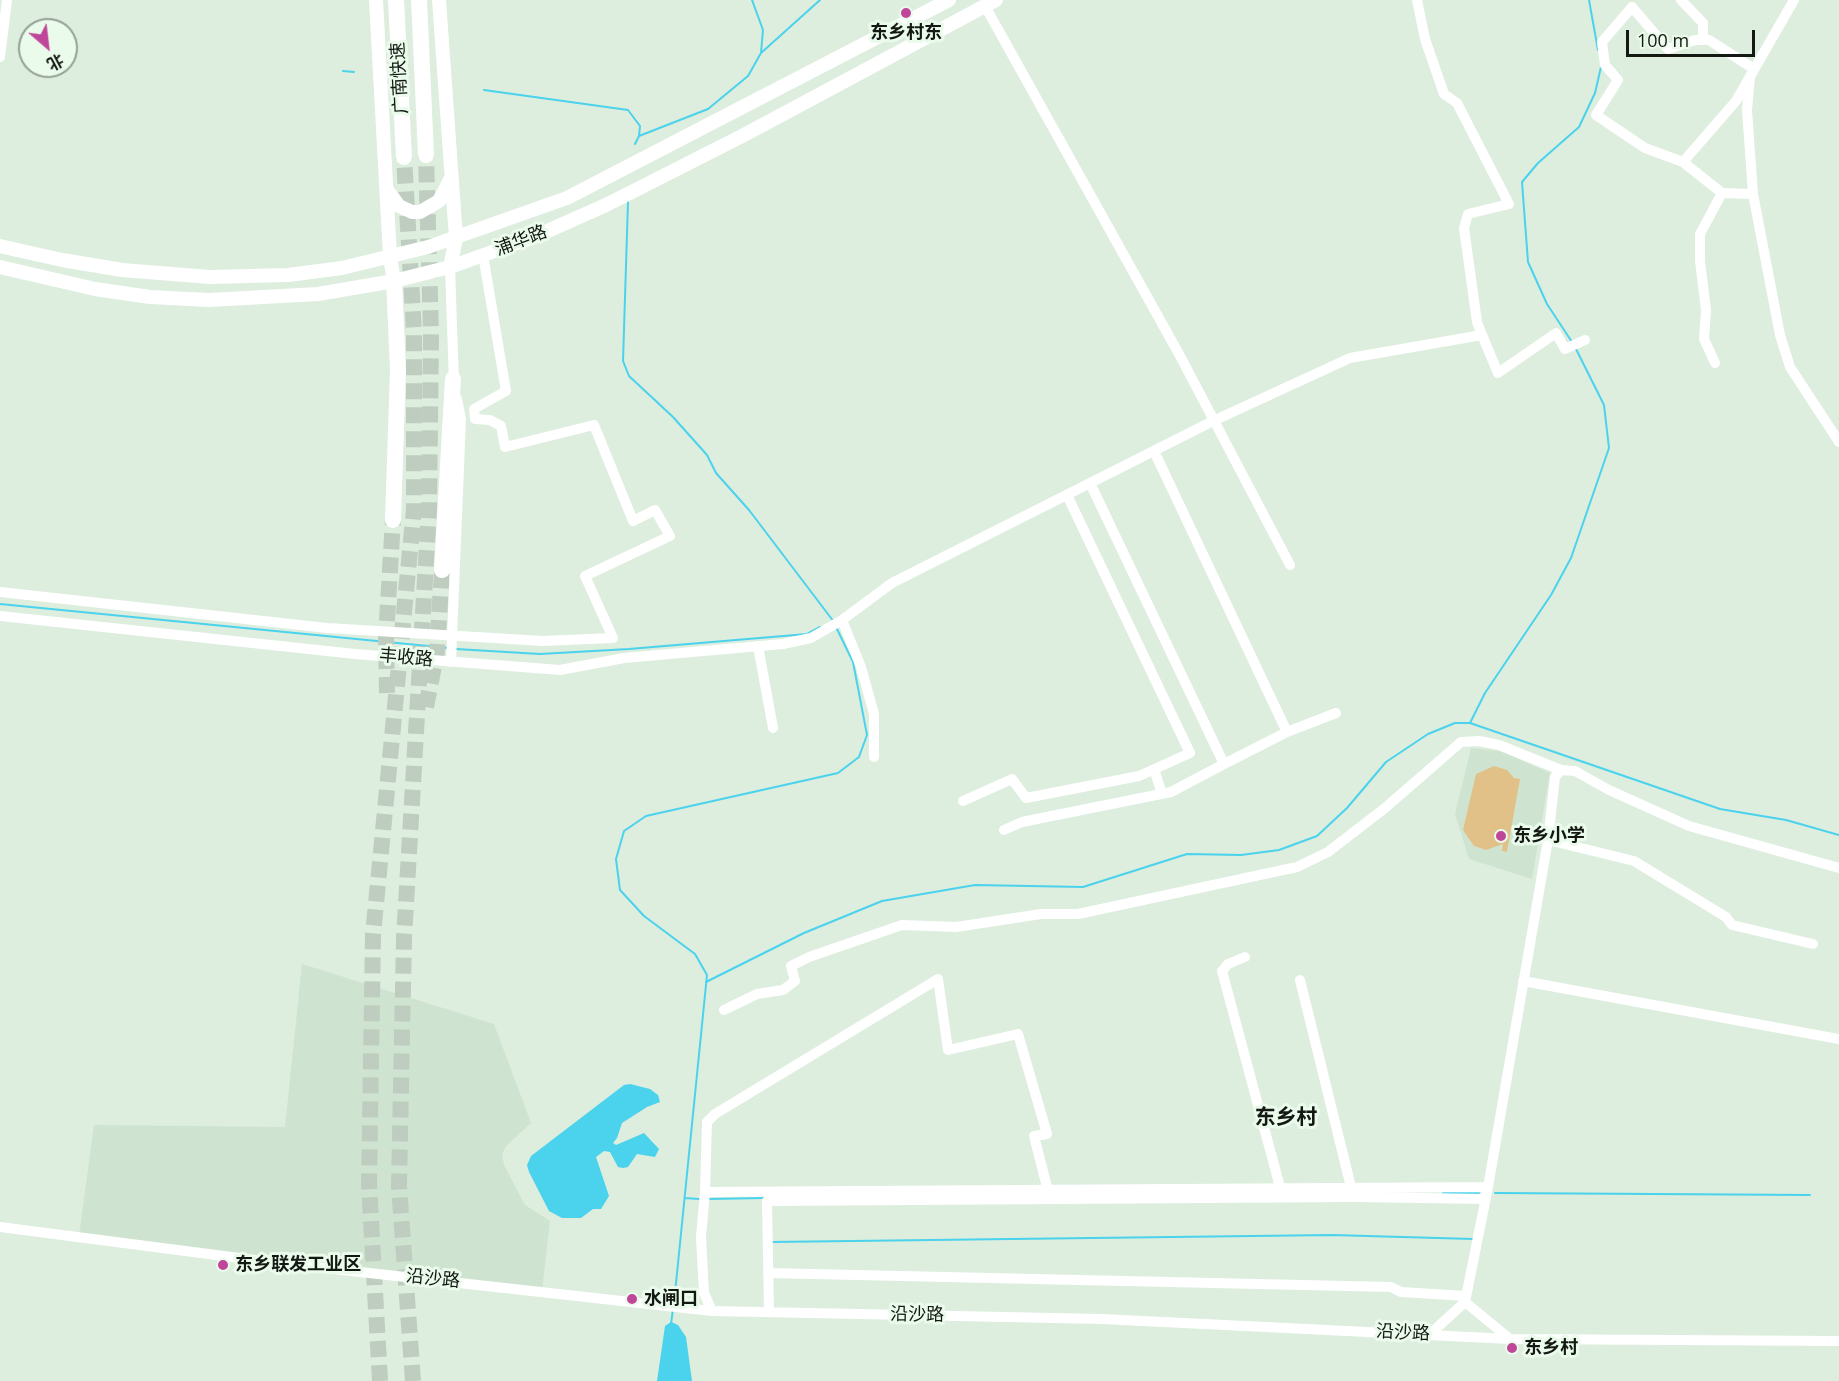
<!DOCTYPE html>
<meta charset="utf-8">
<style>
body{margin:0}
#map{position:relative;width:1839px;height:1381px;overflow:hidden;background:#ddedde;font-family:"Open Sans","Noto Sans SC",sans-serif}
canvas{display:block}
.north{position:absolute;left:18px;top:18px;width:60px;height:60px;box-sizing:border-box;background:#eafaeb;border:2px solid #94a095;border-radius:50%;rotate:152deg;font-size:16px;font-weight:700;line-height:24px;text-align:center;color:#131813}
.north::after{content:'';display:block;margin:auto;width:21px;height:27px;background:#bf4699;clip-path:polygon(50% 0,100% 100%,50% 72%,0 100%)}
.scale{position:absolute;left:1626px;top:30px;width:129px;height:27px;box-sizing:border-box;border:3px solid #131813;border-top:0;padding-left:8px;font-size:18px;line-height:21px;white-space:nowrap;color:#131813;-webkit-text-stroke:4px #eafaeb;paint-order:stroke}
</style>
<div id="map">
<canvas width="1839" height="1381"></canvas>
<div class="north">北</div>
<div class="scale">100 m</div>
</div>
<script>
const ctx = document.querySelector('canvas').getContext('2d');
ctx.lineJoin = 'round';
function fillPath(path, color) {
  ctx.fillStyle = color;
  ctx.fill(path, 'evenodd');
}
function shape(rows) {
  const path = new Path2D();
  for (const r of rows) {
    path.moveTo(r[0], r[1]);
    for (let i = 2; i < r.length; i += 2) path.lineTo(r[i], r[i + 1]);
  }
  return path;
}
function trace(path, color, width, dash) {
  ctx.strokeStyle = color;
  ctx.lineWidth = width;
  ctx.lineCap = dash ? 'butt' : 'round';
  ctx.setLineDash(dash || []);
  ctx.stroke(path);
}
function drawText(font, color, halo, rows, align = 'center') {
  ctx.font = font + ' "Open Sans","Noto Sans SC",sans-serif';
  ctx.lineWidth = 6;
  ctx.setLineDash([]);
  ctx.textBaseline = 'middle';
  ctx.strokeStyle = halo;
  ctx.fillStyle = color;
  for (const [text, x, y, turn = 0] of rows) {
    ctx.save();
    ctx.translate(x, y);
    ctx.rotate((+turn || 0) * Math.PI / 180);
    ctx.textAlign = isNaN(turn) ? turn : align;
    if (halo) ctx.strokeText(text, 0, 0);
    ctx.fillText(text, 0, 0);
    ctx.restore();
  }
}
const built = shape([
 [1471,748,1500,751,1550,773,1532,879,1469,859,1455,814],
 [302,964,494,1024,531,1123,506,1146,502,1154,504,1165,525,1205,550,1221,542,1291,79,1236,94,1125,285,1127]
]);
const green = shape([
 [1494,766,1507,770,1514,778,1520,779,1507,852,1502,851,1503,844,1486,850,1474,846,1463,830,1476,774]
]);
const water = shape([
 [630,1084,650,1089,658,1095,660,1102,647,1107,622,1123,617,1138,613,1143,616,1145,644,1133,659,1149,655,1157,637,1154,628,1167,623,1168,618,1167,610,1152,604,1151,596,1157,609,1196,601,1209,593,1209,581,1218,562,1218,549,1211,529,1172,527,1165,531,1156,624,1085],
 [671,1322,678,1325,686,1337,692,1381,657,1381,665,1326]
]);
const stream = shape([
 [1589,0,1598,50],
 [761,53,820,0],
 [343,71,354,72],
 [484,90,628,110,640,126,639,136],
 [635,144,639,136,708,109,748,76,761,53,763,30,752,0],
 [628,202,623,361,629,376,673,417,707,455,716,473,749,510,834,622],
 [1572,342,1547,304,1528,262,1522,182,1538,163,1579,127,1595,93,1601,67],
 [0,604,448,648],
 [456,649,540,654,629,649,807,634,820,627],
 [1470,723,1720,809,1786,820,1839,835],
 [706,982,804,933,882,901,975,885,1083,887,1187,854,1241,855,1279,850,1317,836,1347,808,1386,762,1428,734,1455,723,1470,723,1485,693,1551,595,1571,558,1609,448,1604,405,1576,349],
 [1443,1193,1479,1193],
 [1495,1193,1810,1195],
 [685,1198,699,1199],
 [709,1199,765,1198],
 [771,1242,1332,1235,1473,1239],
 [674,1303,707,975,695,954,644,916,620,890,616,859,624,831,646,816,838,773,859,757,867,735,853,662,836,627],
 [671,1324,673,1309]
]);
const highwayTunnel = shape([
 [387,693,386,637,393,520],
 [426,707,437,651,442,570],
 [380,1381,369,1184,373,935,414,509,414,332,404,157],
 [413,1381,399,1186,404,938,429,510,431,333,426,155]
]);
const minor = shape([
 [1417,0,1425,39,1444,94,1457,103,1509,204,1468,214,1464,228,1477,322,1482,335],
 [1681,0,1703,23,1703,40],
 [985,6,1179,354,1290,565],
 [0,57,7,0],
 [1750,76,1747,110,1753,194,1780,335,1790,367,1839,442],
 [1683,162,1736,101,1794,0],
 [1753,194,1722,193,1683,162,1645,148,1596,115,1618,80,1605,65,1602,42,1632,7,1668,49,1695,40,1709,40,1754,69],
 [450,267,454,383],
 [1715,363,1704,339,1706,310,1700,261,1700,234,1722,193],
 [1154,451,1287,732],
 [1090,483,1224,764,1287,732,1336,713],
 [0,592,327,628,543,641,613,638,585,576,670,536,655,510,633,521,594,425,505,447,501,426,490,420,475,419,474,409,506,391,483,255],
 [0,616,355,654,560,670,624,658,783,644,811,638,842,620,892,583,1213,421,1350,358,1482,335,1498,373,1556,333,1565,349,1585,340],
 [842,620,861,667,874,714,874,757],
 [758,646,773,728],
 [451,662,461,419,457,399],
 [1154,769,1162,794],
 [963,801,1012,779,1026,798,1139,776,1190,753,1067,495],
 [1004,830,1022,822,1171,792,1224,764],
 [1548,840,1634,861,1726,917,1732,925,1813,944],
 [1245,957,1228,964,1222,971,1280,1187],
 [1300,980,1351,1187],
 [1523,981,1839,1039],
 [724,1010,757,994,783,990,795,981,791,966,809,957,902,925,956,927,1041,914,1078,914,1297,867,1328,852,1385,808,1461,742,1479,741,1499,745,1561,770],
 [705,1192,707,1122,715,1114,938,979,948,1050,1018,1034,1047,1134,1034,1136,1048,1191],
 [0,1227,270,1262,712,1311,1102,1319,1510,1339,1839,1341],
 [768,1273,1391,1287,1401,1292,1466,1296],
 [1465,1302,1510,1339],
 [712,1311,704,1293,701,1237,705,1192,1488,1187],
 [769,1312,767,1201,1354,1197,1486,1199],
 [1429,1335,1465,1302,1488,1187,1548,840,1555,777,1561,770,1575,771,1609,790,1689,826,1839,868]
]);
const major = shape([
 [376,0,390,257,394,281],
 [439,0,456,238,450,267],
 [387,190,399,206,412,212,420,212,439,201,450,180],
 [0,246,62,260,122,270,210,277,288,275,342,268,428,247,567,198,949,0],
 [0,267,95,289,150,297,209,300,318,294,394,281,450,267,534,237,606,205,744,135,996,0]
]);
const highway = shape([
 [396,0,404,157],
 [419,0,426,155],
 [393,520,398,370,394,281],
 [442,570,453,379]
]);
const markers = [
 [906,13,6,"#bf4699"],
 [1501,836,6,"#bf4699"],
 [223,1265,6,"#bf4699"],
 [632,1299,6,"#bf4699"],
 [1512,1348,6,"#bf4699"]
];
const poiNames = [
 ["东乡村东",906,33,"center"],
 ["东乡小学",1513,836],
 ["东乡联发工业区",235,1265],
 ["水闸口",644,1299],
 ["东乡村",1524,1348]
];
const streetNames = [
 ["广南快速",400,78,-93],
 ["浦华路",521,241,-21],
 ["丰收路",406,658,5],
 ["沿沙路",433,1279,6],
 ["沿沙路",917,1315,1],
 ["沿沙路",1403,1333,3]
];
const quarterNames = [
 ["东乡村",1286,1118]
];
fillPath(built, '#cee4d0');
fillPath(green, '#e1c187');
fillPath(water, '#4bd2ec');
trace(stream, '#4bd2ec', 2);
trace(highwayTunnel, '#bfcdc0', 16, [16, 8]);
trace(minor, '#fff', 10);
trace(major, '#fff', 14);
trace(highway, '#fff', 16);
for (const [x, y, r, color] of markers) {
  const dot = new Path2D();
  dot.arc(x, y, r, 0, 2 * Math.PI);
  ctx.fillStyle = color;
  ctx.fill(dot);
  trace(dot, '#eafaeb', 2);
}
drawText('bold 18px', '#131813', '#eafaeb', poiNames, 'left');
drawText('18px', '#131813', '#eafaeb', streetNames);
drawText('bold 21px', '#131813', '#eafaeb', quarterNames);
</script>
